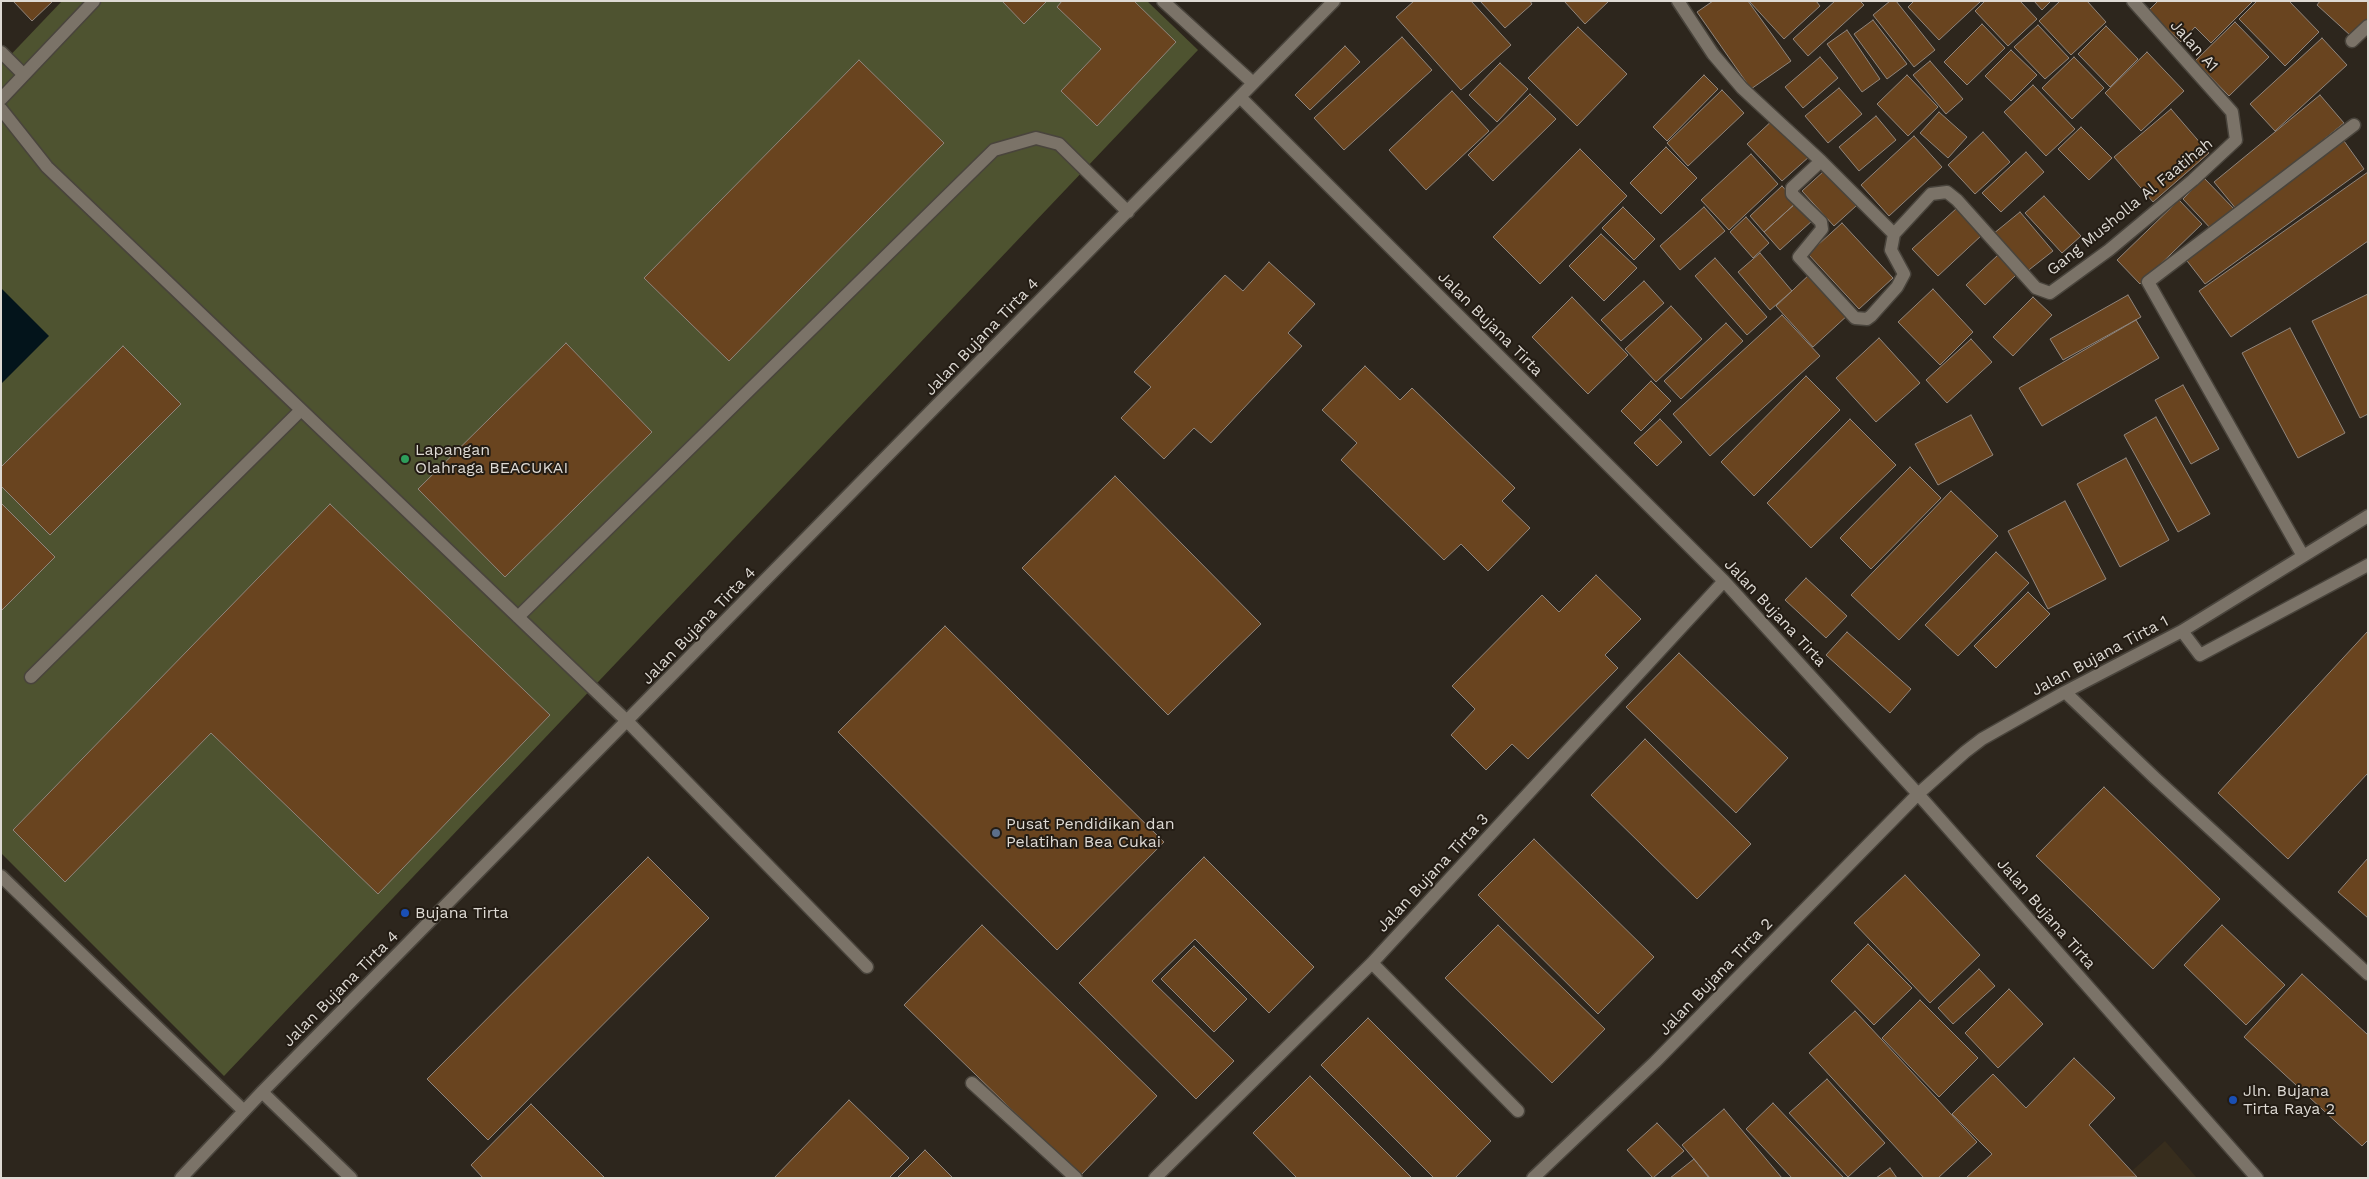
<!DOCTYPE html>
<style>
body{margin:0}
#map{position:relative;width:2369px;height:1179px;overflow:hidden;background:#2d261d;font-family:"Work Sans",sans-serif}
canvas{display:block}
.frame{position:absolute;inset:0;border:2px solid #dedad4;pointer-events:none}
</style>
<div id="map">
<canvas width="2369" height="1179"></canvas>
<div class="frame"></div>
</div>
<script>
const ctx = document.querySelector('canvas').getContext('2d');
ctx.lineJoin = 'round';
function fillPath(path, color) {
  ctx.fillStyle = color;
  ctx.fill(path, 'evenodd');
}
function shape(rows) {
  const path = new Path2D();
  for (const r of rows) {
    path.moveTo(r[0], r[1]);
    for (let i = 2; i < r.length; i += 2) path.lineTo(r[i], r[i + 1]);
  }
  return path;
}
function trace(path, color, width, dash) {
  ctx.strokeStyle = color;
  ctx.lineWidth = width;
  ctx.lineCap = dash ? 'butt' : 'round';
  ctx.setLineDash(dash || []);
  ctx.stroke(path);
}
function drawText(font, color, halo, rows, align = 'center') {
  ctx.font = font + ' "Work Sans",sans-serif';
  ctx.lineWidth = 4;
  ctx.setLineDash([]);
  ctx.textBaseline = 'middle';
  ctx.strokeStyle = halo;
  ctx.fillStyle = color;
  for (const [text, x, y, turn = 0] of rows) {
    ctx.save();
    ctx.translate(x, y);
    ctx.rotate((+turn || 0) * Math.PI / 180);
    ctx.textAlign = isNaN(turn) ? turn : align;
    if (halo) ctx.strokeText(text, 0, 0);
    ctx.fillText(text, 0, 0);
    ctx.restore();
  }
}
const industrial = shape([
 [2165,1141,2197,1178,2124,1178]
]);
const green = shape([
 [62,1,1147,1,1198,50,224,1076,1,853,1,65]
]);
const water = shape([
 [1,288,49,336,1,384]
]);
const building = shape([
 [13,1,53,1,32,21,13,1],
 [1002,1,1047,1,1024,24,1002,1],
 [1062,1,1134,1,1176,42,1097,126,1061,91,1101,49,1057,7,1062,1],
 [1414,1,1471,1,1511,45,1461,90,1396,17,1414,1],
 [1480,1,1530,1,1532,4,1505,28,1480,1],
 [1564,1,1609,1,1585,24,1564,1],
 [1713,1,1748,1,1791,61,1751,89,1697,12,1713,1],
 [1749,1,1816,1,1820,6,1784,39,1749,1],
 [1835,1,1860,1,1864,5,1808,56,1793,39,1835,1],
 [1890,1,1896,1,1935,50,1914,67,1873,15,1890,1],
 [1914,1,1981,1,1939,40,1908,7,1914,1],
 [1985,1,2020,1,2037,19,2008,46,1975,11,1985,1],
 [2034,1,2051,1,2042,10,2034,1],
 [2060,1,2087,1,2106,22,2071,55,2039,21,2060,1],
 [2158,1,2253,1,2211,43,2195,27,2181,42,2148,11,2158,1],
 [2257,1,2289,1,2319,32,2285,66,2239,19,2257,1],
 [2320,1,2368,1,2368,18,2351,36,2317,5,2320,1],
 [1873,20,1907,64,1887,79,1854,34,1873,20],
 [2235,22,2269,57,2229,96,2195,61,2235,22],
 [1982,24,2005,48,1967,85,1944,62,1982,24],
 [2038,25,2069,58,2045,79,2014,47,2038,25],
 [2106,26,2138,59,2110,87,2078,54,2106,26],
 [1578,27,1627,74,1577,126,1528,78,1578,27],
 [1847,30,1880,79,1862,92,1827,44,1847,30],
 [1402,37,1432,70,1344,150,1314,118,1402,37],
 [2322,38,2347,65,2275,131,2250,104,2322,38],
 [1345,46,1360,62,1310,110,1295,95,1345,46],
 [2011,50,2037,75,2011,101,1985,76,2011,50],
 [2147,52,2184,91,2141,131,2105,93,2147,52],
 [1820,57,1838,78,1803,108,1785,87,1820,57],
 [2074,57,2104,88,2072,119,2042,88,2074,57],
 [859,60,944,143,729,361,644,278,859,60],
 [1930,61,1963,99,1946,114,1913,75,1930,61],
 [1500,63,1528,89,1497,122,1469,95,1500,63],
 [1704,75,1718,89,1667,141,1653,127,1704,75],
 [1907,75,1938,107,1908,136,1877,104,1907,75],
 [2033,85,2075,129,2046,156,2004,112,2033,85],
 [1839,88,1862,114,1828,143,1805,116,1839,88],
 [1722,90,1744,113,1688,166,1667,143,1722,90],
 [1452,91,1489,131,1426,190,1389,150,1452,91],
 [1530,94,1556,119,1493,181,1468,155,1530,94],
 [2320,95,2344,123,2237,210,2214,182,2320,95],
 [2171,109,2209,153,2153,202,2114,157,2171,109],
 [1939,112,1967,137,1948,158,1920,133,1939,112],
 [1876,116,1896,140,1859,171,1839,147,1876,116],
 [1775,118,1810,156,1782,181,1747,144,1775,118],
 [2081,127,2112,158,2089,180,2058,149,2081,127],
 [1983,132,2010,162,1975,194,1948,165,1983,132],
 [1914,136,1942,167,1889,216,1861,185,1914,136],
 [2344,141,2364,169,2205,284,2184,257,2344,141],
 [1666,147,1697,178,1661,214,1630,183,1666,147],
 [1580,149,1627,196,1540,284,1493,237,1580,149],
 [2026,152,2044,172,2001,212,1982,193,2026,152],
 [1751,154,1778,184,1729,230,1701,200,1751,154],
 [1824,171,1856,206,1834,226,1802,191,1824,171],
 [2368,172,2368,241,2231,337,2199,291,2368,172],
 [2204,178,2235,210,2213,231,2183,199,2204,178],
 [1782,186,1797,202,1764,232,1750,216,1782,186],
 [2044,196,2081,236,2062,253,2025,213,2044,196],
 [2179,200,2202,224,2140,284,2117,260,2179,200],
 [1797,202,1813,220,1780,250,1764,232,1797,202],
 [1623,207,1655,239,1634,260,1602,228,1623,207],
 [1704,207,1725,231,1680,270,1660,246,1704,207],
 [1957,208,1982,235,1938,276,1912,249,1957,208],
 [2020,212,2053,251,2025,273,1993,234,2020,212],
 [1746,217,1769,243,1753,258,1730,232,1746,217],
 [1842,223,1893,278,1859,309,1808,254,1842,223],
 [1601,234,1637,268,1604,301,1569,266,1601,234],
 [1760,253,1792,291,1770,310,1738,272,1760,253],
 [1998,255,2016,275,1985,305,1966,285,1998,255],
 [1715,258,1767,317,1747,335,1695,276,1715,258],
 [1269,262,1315,304,1288,333,1302,346,1211,443,1194,428,1164,459,1121,418,1151,387,1134,372,1225,275,1243,291,1269,262],
 [1811,273,1849,314,1813,347,1776,306,1811,273],
 [1644,281,1664,303,1621,341,1601,320,1644,281],
 [1933,289,1973,332,1940,365,1898,322,1933,289],
 [2368,294,2368,414,2360,418,2312,321,2368,294],
 [2128,295,2141,317,2063,360,2050,339,2128,295],
 [1572,297,1628,355,1588,394,1532,337,1572,297],
 [2033,297,2052,315,2013,356,1993,337,2033,297],
 [1671,306,1702,339,1656,382,1625,349,1671,306],
 [1782,315,1820,356,1710,456,1673,414,1782,315],
 [2136,320,2159,358,2042,426,2019,388,2136,320],
 [1726,323,1743,341,1681,399,1664,381,1726,323],
 [2290,328,2345,433,2298,458,2242,353,2290,328],
 [1879,338,1920,383,1876,422,1836,378,1879,338],
 [1971,339,1992,362,1947,403,1926,380,1971,339],
 [566,343,652,432,505,577,418,489,566,343],
 [123,346,181,404,50,535,1,486,1,467,123,346],
 [1365,366,1400,400,1412,388,1515,488,1502,501,1530,528,1488,571,1461,544,1444,560,1341,460,1357,443,1322,410,1365,366],
 [1806,376,1840,410,1754,496,1721,462,1806,376],
 [1651,381,1671,401,1641,431,1621,411,1651,381],
 [2183,385,2219,449,2191,464,2155,400,2183,385],
 [1971,415,1993,455,1938,485,1915,444,1971,415],
 [2156,417,2210,514,2178,532,2124,435,2156,417],
 [1660,419,1682,442,1657,466,1634,443,1660,419],
 [1850,419,1896,465,1811,548,1767,503,1850,419],
 [2126,458,2169,540,2120,567,2077,484,2126,458],
 [1910,467,1941,498,1871,569,1840,538,1910,467],
 [1115,476,1261,624,1168,715,1022,568,1115,476],
 [1951,491,1998,536,1899,640,1851,595,1951,491],
 [2065,501,2106,579,2048,609,2008,531,2065,501],
 [1,503,55,557,1,611,1,503],
 [330,504,550,715,378,894,211,733,65,882,13,830,330,504],
 [1996,552,2029,583,1958,656,1925,625,1996,552],
 [1596,575,1641,619,1605,655,1618,668,1528,759,1512,744,1486,770,1451,735,1475,709,1452,686,1542,595,1559,612,1596,575],
 [1806,578,1847,616,1826,638,1785,600,1806,578],
 [2028,592,2050,614,1996,668,1974,646,2028,592],
 [945,626,1164,842,1057,950,838,732,945,626],
 [2368,631,2368,773,2288,859,2218,793,2368,631],
 [1847,632,1911,689,1890,713,1826,655,1847,632],
 [1679,653,1788,758,1736,813,1626,707,1679,653],
 [1645,739,1751,844,1697,899,1591,795,1645,739],
 [2104,787,2220,899,2153,969,2036,856,2104,787],
 [1534,839,1654,957,1598,1014,1478,895,1534,839],
 [648,857,709,918,488,1140,427,1079,648,857],
 [1204,857,1314,967,1269,1013,1195,939,1152,981,1234,1061,1196,1099,1079,983,1204,857],
 [2368,858,2368,918,2338,892,2368,858],
 [1905,875,1980,955,1930,1003,1854,923,1905,875],
 [982,925,1157,1096,1080,1176,904,1005,982,925],
 [1498,925,1605,1029,1552,1083,1445,978,1498,925],
 [2222,925,2285,985,2246,1025,2184,965,2222,925],
 [1868,944,1912,988,1874,1025,1831,981,1868,944],
 [1194,946,1247,999,1214,1032,1161,979,1194,946],
 [1979,969,1995,986,1953,1024,1938,1008,1979,969],
 [2302,974,2368,1035,2368,1140,2362,1146,2244,1037,2302,974],
 [2009,989,2043,1024,1998,1068,1965,1033,2009,989],
 [1920,1000,1978,1058,1939,1097,1882,1038,1920,1000],
 [1855,1011,1977,1142,1938,1178,1924,1178,1809,1053,1855,1011],
 [1368,1018,1491,1141,1455,1178,1434,1178,1321,1065,1368,1018],
 [2074,1058,2115,1098,2089,1125,2137,1177,1966,1178,1992,1154,1952,1114,1993,1074,2026,1108,2074,1058],
 [1310,1076,1412,1178,1297,1178,1253,1133,1310,1076],
 [1827,1079,1885,1143,1848,1177,1789,1113,1827,1079],
 [849,1100,909,1158,889,1178,774,1178,849,1100],
 [1773,1103,1844,1178,1792,1178,1746,1129,1773,1103],
 [531,1104,605,1178,483,1178,471,1165,531,1104],
 [1724,1109,1782,1178,1710,1178,1682,1145,1724,1109],
 [1657,1123,1684,1151,1653,1178,1627,1150,1657,1123],
 [925,1150,953,1178,897,1178,925,1150],
 [1694,1159,1709,1178,1670,1178,1694,1159],
 [1890,1168,1897,1178,1876,1178,1890,1168]
]);
const minor = shape([
 [1163,1,1253,83],
 [1678,1,1713,54,1742,88,1821,161,1894,234],
 [2352,41,2368,26],
 [1,52,24,75],
 [1240,97,1724,581,1918,794,2257,1178],
 [1,99,94,1],
 [1,109,47,167,628,722,867,967],
 [1821,161,1792,188,1792,194,1821,222,1822,229,1799,257,1855,318,1867,319,1871,316,1897,287,1904,274,1891,250,1894,234,1931,194,1947,192,1957,200,2036,288,2050,293,2109,250,2193,180,2236,140,2232,112,2133,1],
 [2303,556,2148,282,2354,125],
 [518,617,994,150,1036,138,1059,144,1128,212],
 [2182,631,2200,655,2368,565],
 [31,677,301,410],
 [2065,692,2155,778,2368,974],
 [1,876,244,1111],
 [1372,963,1518,1111],
 [972,1083,1076,1178],
 [262,1092,351,1178],
 [181,1178,262,1092,1334,1],
 [1155,1178,1372,963,1724,581],
 [1533,1178,1655,1062,1918,794,1965,752,1982,739,2065,692,2182,631,2368,516]
]);
const markers = [
 [405,459,5,"#2e9e5b"],
 [996,833,5,"#5c6f8a"],
 [405,913,5,"#1a4fb4"],
 [2233,1100,5,"#1a4fb4"]
];
const streetNames = [
 ["Jalan A1",2194,46,48],
 ["Gang Musholla Al Faatihah",2130,207,-39],
 ["Jalan Bujana Tirta",1490,324,45],
 ["Jalan Bujana Tirta 4",982,337,-46],
 ["Jalan Bujana Tirta",1775,613,47],
 ["Jalan Bujana Tirta 4",699,626,-46],
 ["Jalan Bujana Tirta 1",2100,656,-28],
 ["Jalan Bujana Tirta 3",1433,873,-47],
 ["Jalan Bujana Tirta",2046,914,49],
 ["Jalan Bujana Tirta 2",1716,977,-46],
 ["Jalan Bujana Tirta 4",341,989,-45]
];
const poiNames = [
 ["Lapangan",415,450],
 ["Olahraga BEACUKAI",415,468],
 ["Pusat Pendidikan dan",1006,824],
 ["Pelatihan Bea Cukai",1006,842],
 ["Bujana Tirta",415,913],
 ["Jln. Bujana",2243,1091],
 ["Tirta Raya 2",2243,1109]
];
fillPath(industrial, '#372d1d');
fillPath(green, '#4e5330');
fillPath(water, '#03141b');
fillPath(building, '#69441f');
trace(building, '#90857c', 1);
trace(minor, '#49443c', 15);
trace(minor, '#7b7368', 12);
for (const [x, y, r, color] of markers) {
  const dot = new Path2D();
  dot.arc(x, y, r, 0, 2 * Math.PI);
  ctx.fillStyle = color;
  ctx.fill(dot);
  trace(dot, '#231c14', 2);
}
drawText('16px', '#dedad4', '#231c14', streetNames);
drawText('16px', '#dedad4', '#231c14', poiNames, 'left');
</script>
